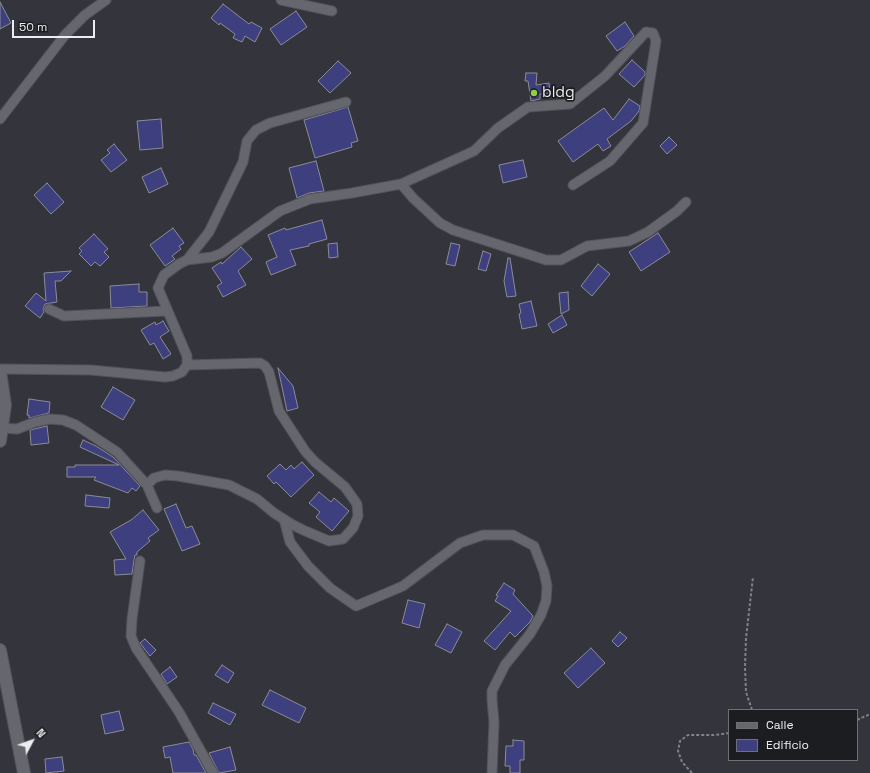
<!DOCTYPE html>
<style>
body{margin:0}
#map{position:relative;width:870px;height:773px;overflow:hidden;background:#34353c;font-family:"Space Grotesk",sans-serif}
canvas{display:block}
.legend{position:absolute;left:728px;top:709px;width:130px;height:52px;box-sizing:border-box;background:#1c1d20;border:1px solid #6f7074;margin:0;padding:5px 7px;list-style:none;font-size:12px;color:#ecedf1}
.legend li{display:flex;align-items:center;gap:8px;height:20px}
.legend b{width:20px;border:1px solid #6f7074}
.north{position:absolute;left:12px;top:721px;width:40px;height:40px;-webkit-text-stroke:3px #1c1d20;paint-order:stroke;rotate:49deg;font-size:11px;font-weight:700;line-height:16px;text-align:center;color:#ecedf1}
.north::after{content:'';display:block;margin:auto;width:14px;height:18px;background:#ecedf1;clip-path:polygon(50% 0,100% 100%,50% 72%,0 100%)}
.scale{position:absolute;left:12px;top:20px;width:83px;height:18px;box-sizing:border-box;border:2px solid #ecedf1;border-top:0;padding-left:5px;font-size:12px;line-height:14px;white-space:nowrap;color:#ecedf1;-webkit-text-stroke:3px #1c1d20;paint-order:stroke}
</style>
<div id="map">
<canvas width="870" height="773"></canvas>
<ul class="legend">
<li><b style="height:5px;background:#65666e"></b>Calle</li>
<li><b style="height:11px;background:#3e3f7e"></b>Edificio</li>
</ul>
<div class="north">N</div>
<div class="scale">50 m</div>
</div>
<script>
const ctx = document.querySelector('canvas').getContext('2d');
ctx.lineJoin = 'round';
function fillPath(path, color) {
  ctx.fillStyle = color;
  ctx.fill(path, 'evenodd');
}
function shape(rows) {
  const path = new Path2D();
  for (const r of rows) {
    path.moveTo(r[0], r[1]);
    for (let i = 2; i < r.length; i += 2) path.lineTo(r[i], r[i + 1]);
  }
  return path;
}
function trace(path, color, width, dash) {
  ctx.strokeStyle = color;
  ctx.lineWidth = width;
  ctx.lineCap = dash ? 'butt' : 'round';
  ctx.setLineDash(dash || []);
  ctx.stroke(path);
}
function drawText(font, color, halo, rows, align = 'center') {
  ctx.font = font + ' "Space Grotesk",sans-serif';
  ctx.lineWidth = 3.5;
  ctx.setLineDash([]);
  ctx.textBaseline = 'middle';
  ctx.strokeStyle = halo;
  ctx.fillStyle = color;
  for (const [text, x, y, turn = 0] of rows) {
    ctx.save();
    ctx.translate(x, y);
    ctx.rotate((+turn || 0) * Math.PI / 180);
    ctx.textAlign = isNaN(turn) ? turn : align;
    if (halo) ctx.strokeText(text, 0, 0);
    ctx.fillText(text, 0, 0);
    ctx.restore();
  }
}
const building = shape([
 [0,2,11,23,0,29,0,2],
 [223,4,249,24,251,22,262,28,255,42,245,36,242,42,233,38,235,34,220,23,219,25,211,18,223,4],
 [296,11,307,27,281,45,270,29,296,11],
 [625,22,634,36,625,46,617,51,606,36,625,22],
 [632,60,645,72,645,75,634,87,619,74,632,60],
 [338,61,351,73,330,93,318,81,338,61],
 [526,73,537,73,536,85,549,83,550,93,540,94,540,99,531,101,528,81,525,81,526,73],
 [629,99,640,106,639,111,631,121,607,139,611,146,603,151,598,144,573,162,558,141,604,108,613,120,629,99],
 [348,107,358,141,351,143,352,147,315,158,304,120,348,107],
 [161,119,163,148,140,150,137,121,161,119],
 [669,137,677,145,667,154,660,146,669,137],
 [114,144,127,160,111,172,101,160,110,153,107,150,114,144],
 [523,160,527,177,503,183,499,165,523,160],
 [316,161,324,191,309,193,297,198,289,168,316,161],
 [161,168,168,184,149,193,142,177,161,168],
 [47,183,64,202,51,214,34,195,47,183],
 [322,220,327,239,309,244,309,246,290,250,296,265,271,275,266,262,277,257,268,235,285,228,286,230,322,220],
 [173,228,184,243,179,246,181,249,172,256,175,259,165,266,150,245,173,228],
 [658,233,670,252,641,271,629,252,658,233],
 [94,234,108,249,104,252,109,257,100,266,95,262,91,266,79,254,82,251,79,248,94,234],
 [337,243,338,257,329,258,328,244,337,243],
 [451,243,460,245,455,266,446,264,451,243],
 [241,247,252,259,238,271,246,285,223,297,217,286,222,283,212,268,221,262,222,264,241,247],
 [483,251,491,254,486,271,478,269,483,251],
 [508,258,510,258,516,296,507,297,504,281,508,258],
 [598,264,610,274,592,296,581,286,598,264],
 [71,271,61,281,55,281,57,302,45,304,43,309,44,312,40,318,25,306,36,293,46,301,44,273,71,271],
 [139,284,139,292,147,292,147,306,111,308,110,286,139,284],
 [568,292,569,310,561,314,559,293,568,292],
 [531,301,537,326,522,329,519,314,521,313,519,304,531,301],
 [562,315,567,325,553,333,548,324,562,315],
 [163,321,169,331,160,337,171,354,163,359,154,343,150,345,141,330,155,322,156,325,163,321],
 [278,368,293,386,298,408,287,411,278,368],
 [113,387,135,400,123,420,101,407,113,387],
 [29,399,50,402,49,413,29,418,29,415,27,415,29,399],
 [47,426,49,443,31,445,30,430,47,426],
 [83,440,96,446,113,457,140,486,136,491,132,488,128,493,94,480,96,477,67,477,67,467,75,467,75,465,119,465,80,447,83,440],
 [302,462,314,475,291,497,276,482,274,484,267,476,280,464,286,470,291,465,294,469,302,462],
 [319,492,331,502,334,498,349,511,332,531,316,517,320,512,309,503,319,492],
 [86,495,110,498,109,508,85,506,86,495],
 [176,504,186,528,192,526,200,544,182,551,164,509,176,504],
 [143,510,159,530,148,538,150,541,137,552,137,555,135,555,134,560,132,574,115,575,114,560,126,559,110,532,131,520,143,510],
 [504,583,515,590,513,594,533,616,530,622,515,637,510,632,495,650,484,641,511,611,495,601,498,596,496,595,504,583],
 [408,600,425,604,419,628,402,623,408,600],
 [447,624,462,632,451,653,435,645,447,624],
 [620,632,627,638,618,647,612,641,620,632],
 [145,639,156,650,150,656,140,643,145,639],
 [591,648,605,663,578,688,564,673,591,648],
 [222,665,234,673,228,683,215,675,222,665],
 [170,667,177,677,167,684,161,674,170,667],
 [270,690,306,708,299,723,262,705,270,690],
 [213,703,236,714,230,725,208,713,213,703],
 [119,711,124,730,105,734,101,715,119,711],
 [513,740,524,741,524,760,520,760,520,773,510,773,510,766,505,766,506,746,513,746,513,740],
 [189,742,193,749,194,755,196,755,206,773,173,773,170,757,165,758,163,747,189,742],
 [230,747,236,770,219,773,209,753,230,747],
 [62,757,64,771,46,773,45,759,62,757]
]);
const path = shape([
 [752,710,746,692,745,667,746,638,753,577],
 [857,720,870,714],
 [692,773,682,762,678,751,680,741,688,735,715,735,729,733]
]);
const street = shape([
 [281,0,332,11],
 [0,119,65,35,85,15,106,0],
 [401,184,413,198,440,223,453,230,546,260,561,260,587,246,629,241,648,232,677,211,686,202],
 [187,260,209,232,243,162,247,141,256,130,270,123,346,102],
 [49,309,64,316,166,311],
 [0,369,91,370,165,377,173,376,182,372,187,365,187,356,158,288,164,275,179,264,187,260,212,257,222,253,280,211,310,199,352,193,401,184,474,151,498,128,528,107,570,104,605,76,646,32,653,33,656,41,643,123,610,161,573,185],
 [2,428,17,429,35,422,50,419,63,420,76,425,117,452,147,485,157,508],
 [147,485,154,478,165,475,178,476,229,485,257,499,274,513,293,525,303,530,329,541,343,539,353,528,358,516,357,504,345,487,315,462,305,451,279,411,269,372,265,366,260,363,187,365],
 [284,519,290,542,308,566,330,588,356,606,403,586,460,543,483,535,513,535,534,546,544,572,547,586,546,601,541,615,530,634,505,665,492,691,492,700,494,722,492,773],
 [140,561,132,619,131,636,136,648,179,712,213,773]
]);
const secondary = shape([
 [0,371,5,405,0,441],
 [0,650,24,773]
]);
const markers = [
 [534,93,4,"#91cd3f"]
];
const poiNames = [
 ["bldg",542,93]
];
fillPath(building, '#3e3f7e');
trace(building, '#8b8c94', 1);
trace(street, '#525359', 11);
trace(secondary, '#525359', 14);
trace(path, '#818288', 2, [3, 2]);
trace(street, '#65666e', 9);
trace(secondary, '#65666e', 12);
for (const [x, y, r, color] of markers) {
  const dot = new Path2D();
  dot.arc(x, y, r, 0, 2 * Math.PI);
  ctx.fillStyle = color;
  ctx.fill(dot);
  trace(dot, '#1c1d20', 1.5);
}
drawText('15px', '#ecedf1', '#1c1d20', poiNames, 'left');
</script>
